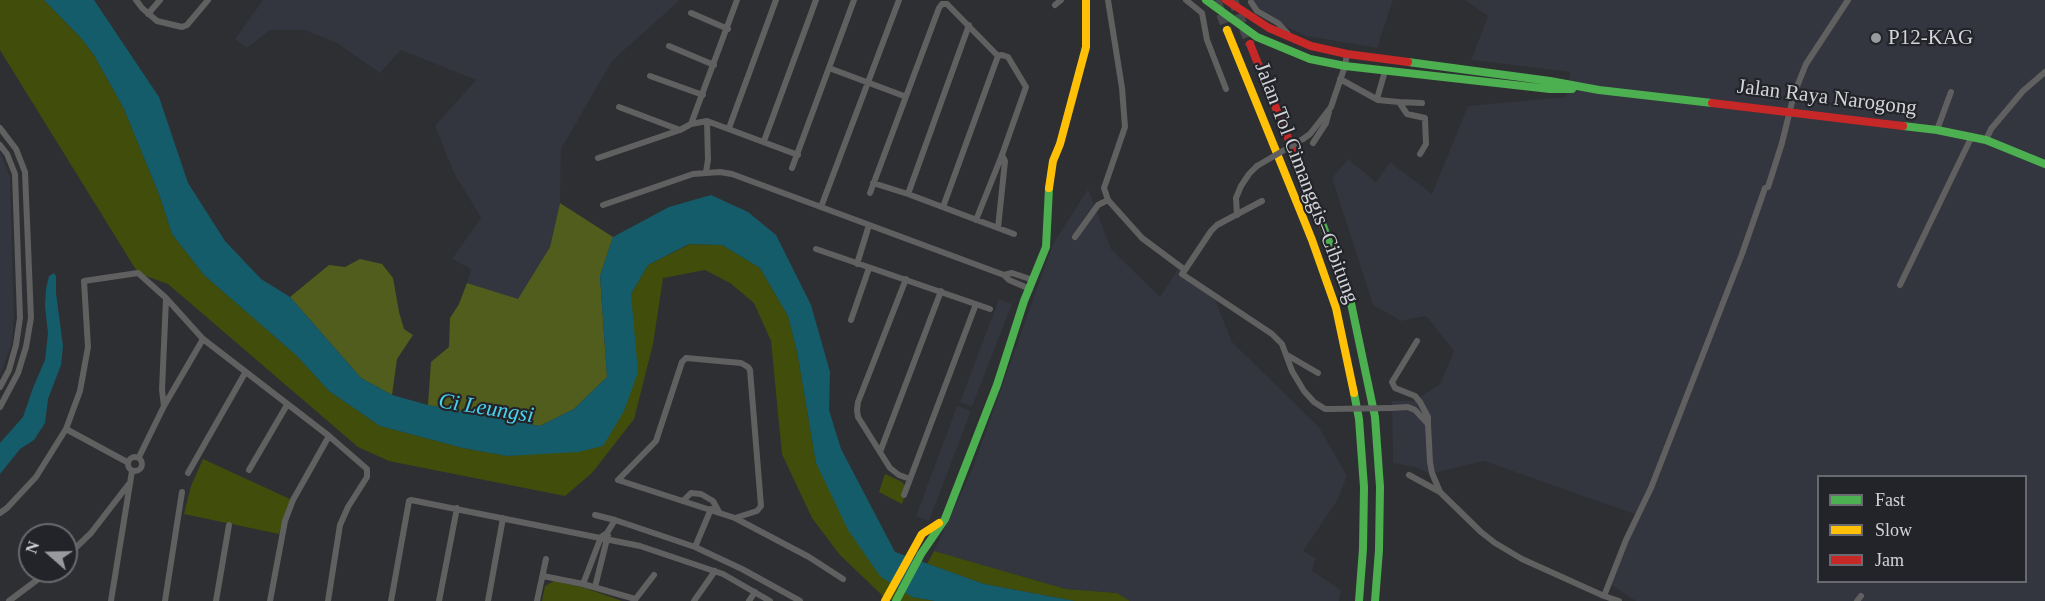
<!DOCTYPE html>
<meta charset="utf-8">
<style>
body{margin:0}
#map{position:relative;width:2045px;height:601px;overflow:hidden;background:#2e2f32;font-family:Georgia,serif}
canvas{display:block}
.legend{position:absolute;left:1817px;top:475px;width:210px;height:108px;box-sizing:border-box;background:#232429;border:2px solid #696a6f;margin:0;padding:8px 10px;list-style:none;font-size:18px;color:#d3d4d7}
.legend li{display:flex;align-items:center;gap:12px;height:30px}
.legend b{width:30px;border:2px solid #696a6f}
.north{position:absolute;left:18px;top:523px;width:60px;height:60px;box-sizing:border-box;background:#232429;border:2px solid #696a6f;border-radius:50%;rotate:290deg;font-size:16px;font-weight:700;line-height:24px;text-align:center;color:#d3d4d7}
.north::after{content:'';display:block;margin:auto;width:21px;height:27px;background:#999a9d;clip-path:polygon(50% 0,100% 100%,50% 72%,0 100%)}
</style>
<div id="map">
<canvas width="2045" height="601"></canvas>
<ul class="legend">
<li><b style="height:8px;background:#4caf50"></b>Fast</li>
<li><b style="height:8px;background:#ffc107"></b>Slow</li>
<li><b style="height:8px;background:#c62828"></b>Jam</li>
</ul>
<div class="north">N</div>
</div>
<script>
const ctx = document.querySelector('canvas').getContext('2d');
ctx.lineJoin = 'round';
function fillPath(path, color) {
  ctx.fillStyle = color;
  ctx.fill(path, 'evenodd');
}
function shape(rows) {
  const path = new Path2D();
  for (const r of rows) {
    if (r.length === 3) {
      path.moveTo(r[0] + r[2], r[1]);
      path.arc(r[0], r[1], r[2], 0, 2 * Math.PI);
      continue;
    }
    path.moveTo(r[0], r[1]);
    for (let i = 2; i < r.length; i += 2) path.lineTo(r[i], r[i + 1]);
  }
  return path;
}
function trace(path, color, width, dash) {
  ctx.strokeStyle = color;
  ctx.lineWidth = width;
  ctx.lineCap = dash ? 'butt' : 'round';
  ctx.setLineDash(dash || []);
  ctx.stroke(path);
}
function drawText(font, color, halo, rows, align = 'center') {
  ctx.font = font + ' Georgia,serif';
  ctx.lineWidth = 4.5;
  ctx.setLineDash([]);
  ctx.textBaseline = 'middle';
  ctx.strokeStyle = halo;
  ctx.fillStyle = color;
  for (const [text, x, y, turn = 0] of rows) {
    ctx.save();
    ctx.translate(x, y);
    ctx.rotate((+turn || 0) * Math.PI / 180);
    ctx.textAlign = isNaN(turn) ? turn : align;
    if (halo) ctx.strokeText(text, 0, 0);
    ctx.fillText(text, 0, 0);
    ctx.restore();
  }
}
const built = shape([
 [263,0,680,0,612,61,561,149,560,203,550,247,518,300,467,283,471,269,452,259,481,218,454,173,435,126,476,80,401,50,380,73,337,43,305,30,270,30,247,48,235,39],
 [1254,0,1393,0,1377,48,1306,36,1251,9],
 [1465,0,2045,0,2045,601,1636,601,1610,584,1637,515,1484,461,1431,474,1415,467,1393,463,1392,401,1414,401,1440,384,1454,351,1426,316,1401,321,1373,305,1332,178,1348,159,1376,182,1390,162,1432,194,1468,106,1566,97,1570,72,1471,60,1488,16],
 [1818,476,2026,476,2026,582,1818,582],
 [0,152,10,177,14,317,12,343,0,375],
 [1088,189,1111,249,1160,297,1178,269,1212,292,1232,342,1319,427,1347,476,1337,501,1303,551,1316,558,1312,571,1341,590,1339,601,1130,601,1117,593,1066,589,934,551,972,470,1053,244],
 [999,299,1012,304,972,407,960,402],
 [957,406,971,411,929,521,916,516]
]);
const green = shape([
 [0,0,44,0,81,38,94,55,124,109,160,197,172,234,204,275,297,356,329,391,380,426,463,448,507,456,603,446,631,294,648,265,690,244,722,245,760,268,788,316,797,351,816,463,912,597,935,601,894,601,884,597,840,555,812,518,782,454,771,341,754,303,730,283,705,270,663,278,653,344,634,419,592,473,565,496,389,461,358,447,168,284,138,273,0,50],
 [203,459,292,500,287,509,279,534,184,514,191,486],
 [885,474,902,482,905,486,906,491,902,504,879,492],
 [934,551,1066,589,1117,593,1130,601,1075,601,984,584,927,564],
 [554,581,585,588,622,601,542,601,545,586]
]);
const forest = shape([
 [560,203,613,237,600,276,607,377,574,409,540,426,428,405,431,362,449,347,450,318,459,304,467,283,518,299,550,247],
 [360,259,382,264,393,278,399,312,404,329,413,335,397,359,392,395,361,378,290,297,329,265,345,267]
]);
const water = shape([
 [44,0,94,0,159,97,188,183,225,241,261,279,290,297,361,378,392,395,428,405,540,426,574,409,607,377,600,276,613,237,669,207,711,195,748,212,776,235,811,305,830,372,829,410,841,449,895,552,984,584,1075,601,935,601,912,597,880,576,848,530,816,463,797,351,788,316,760,268,722,245,689,244,648,265,631,294,638,372,624,411,603,446,578,452,507,456,463,448,380,426,329,391,297,356,204,275,172,234,160,197,124,109,94,55,81,38],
 [54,273,56,276,56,293,63,346,61,365,48,399,45,423,34,440,20,449,0,474,0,443,23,417,33,388,45,360,48,333,45,306,46,289,49,276]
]);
const highwayTunnel = shape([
 [1216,0,1227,30],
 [1233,0,1250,44]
]);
const street = shape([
 [136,0,142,8,157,21,182,27,187,25,208,0],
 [1108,0,1122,88,1125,127,1104,188,1108,200,1142,238,1185,270,1211,231,1217,225,1262,201],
 [1186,0,1202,13,1207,40,1226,89],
 [1251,2,1257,11,1278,23,1288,34],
 [1055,5,1061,0],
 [691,13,728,29],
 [148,14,160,0],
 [669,46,714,65],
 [829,68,904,96],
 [650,76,703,95],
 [1340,79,1378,100,1399,102,1407,114,1425,118,1426,144,1420,154],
 [1377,99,1385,71],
 [1399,102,1422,103],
 [619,107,680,130],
 [691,124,737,0],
 [0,128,16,149,25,172,31,318,26,347,18,373,0,407],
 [729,128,776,0],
 [1937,130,1951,92],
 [1303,139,1310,134,1331,107,1345,66,1347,54],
 [1986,140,1991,129,2023,91,2045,72],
 [764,141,816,0],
 [1313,143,1326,123,1329,112],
 [0,145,7,154,15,174,20,318,16,345,9,370,0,387],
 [598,158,680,130,691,124,707,121,798,155],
 [792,168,854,0],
 [706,172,708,160,707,121],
 [873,183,908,194,1014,234],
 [870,193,939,8,942,4,947,4,998,56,1002,55,1008,57,1026,87,1002,155,976,220],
 [908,194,969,25],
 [603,205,693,174,720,172,732,174,1004,275],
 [821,207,899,0],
 [943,207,998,56],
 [1237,215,1236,198,1241,186,1249,174,1257,166],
 [998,228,1005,161,1002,155],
 [1075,237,1098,205,1108,200],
 [816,249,990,309],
 [857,264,869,225],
 [1185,270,1182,274,1272,334,1282,344,1292,371,1304,391,1314,402,1325,409,1332,409],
 [906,279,858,402,857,410,858,417,890,468,899,475,910,479],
 [1900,285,1972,136],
 [1030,289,1009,280,1004,275,1012,273,1033,280],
 [851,320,869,268],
 [1417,341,1392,382,1395,388,1415,396,1420,402,1428,417,1428,423],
 [1287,355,1318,373],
 [164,406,162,390,166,299],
 [1391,408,1408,407,1415,410,1428,424,1430,462,1432,473,1440,492],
 [66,429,127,462],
 [880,452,941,291],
 [135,464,7],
 [139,457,164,406,203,339],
 [249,470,287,405],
 [188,473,245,373],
 [1409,475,1440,492,1481,532,1495,543,1522,559,1604,596],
 [904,495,976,304],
 [684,500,691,493,701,494,713,501,719,512],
 [0,513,7,508,36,477,66,429,80,391,88,347,84,281,138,273,166,298,203,339,329,436,367,469,367,477,348,507,340,525,328,601],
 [595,515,615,520,695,547,742,569,800,601],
 [735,518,757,511,761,506,750,370,748,367,741,363,686,358,682,362,656,441,618,480,735,518,809,557,843,579],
 [695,547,711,509],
 [66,557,91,533,128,485],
 [543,576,583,584,635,599],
 [583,584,601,537,607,533,615,520],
 [595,587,608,535],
 [9,601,49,571],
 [111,601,132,471],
 [165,601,182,492],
 [216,601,229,525],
 [270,601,285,521,293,500,329,436],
 [391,601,409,501,411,500,640,546,723,574,770,601],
 [439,601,457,508],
 [488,601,503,518],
 [537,601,546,559],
 [634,601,654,575],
 [694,601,715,571],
 [749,601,755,592],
 [1619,601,1604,596,1626,540,1651,488,1742,254,1765,188,1768,187,1782,143,1794,94,1806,64,1848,0],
 [1857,601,1861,596]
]);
const fast = shape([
 [1206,0,1257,37,1310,59,1345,66,1550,89,1572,89],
 [1408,62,1550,81,1599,90,1712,103],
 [1903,126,1937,130,1986,140,2045,164],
 [1320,217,1351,303,1375,417,1380,487,1379,550,1375,601],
 [1354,393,1359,419,1364,487,1363,549,1359,601],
 [896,601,921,554,945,519,997,385,1024,301,1046,247,1049,188]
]);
const slow = shape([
 [1227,30,1312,240,1336,308,1354,393],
 [1049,188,1053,161,1060,144,1086,47,1086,0],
 [885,601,922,534,939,523]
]);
const jam = shape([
 [1226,0,1269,28,1311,46,1347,54,1408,62],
 [1250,44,1320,217],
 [1712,103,1903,126]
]);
const streetBridge = shape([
 [1257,166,1303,139],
 [1332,409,1391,408]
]);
const markers = [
 [1876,38,6,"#999a9d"]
];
const poiNames = [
 ["P12-KAG",1888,38]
];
const streetNames = [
 ["Jalan Raya Narogong",1827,98,7],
 ["Jalan Tol Cimanggis–Cibitung",1306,183,69]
];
const waterNames = [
 ["Ci Leungsi",486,409,9]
];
fillPath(built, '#33353f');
fillPath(green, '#414d0b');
fillPath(forest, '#505d1d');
fillPath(water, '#155c6a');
trace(highwayTunnel, '#47484b', 10, [10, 5]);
trace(street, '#616060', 6);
trace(fast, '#4caf50', 8);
trace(slow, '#ffc107', 8);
trace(jam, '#c62828', 8);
trace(streetBridge, '#616060', 6);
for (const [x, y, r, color] of markers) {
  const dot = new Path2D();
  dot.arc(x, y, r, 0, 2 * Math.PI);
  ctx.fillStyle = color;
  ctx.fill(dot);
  trace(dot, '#232429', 2);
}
drawText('21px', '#d3d4d7', '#232429', poiNames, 'left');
drawText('21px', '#d3d4d7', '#232429', streetNames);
drawText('italic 22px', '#47d4ef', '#232429', waterNames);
</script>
